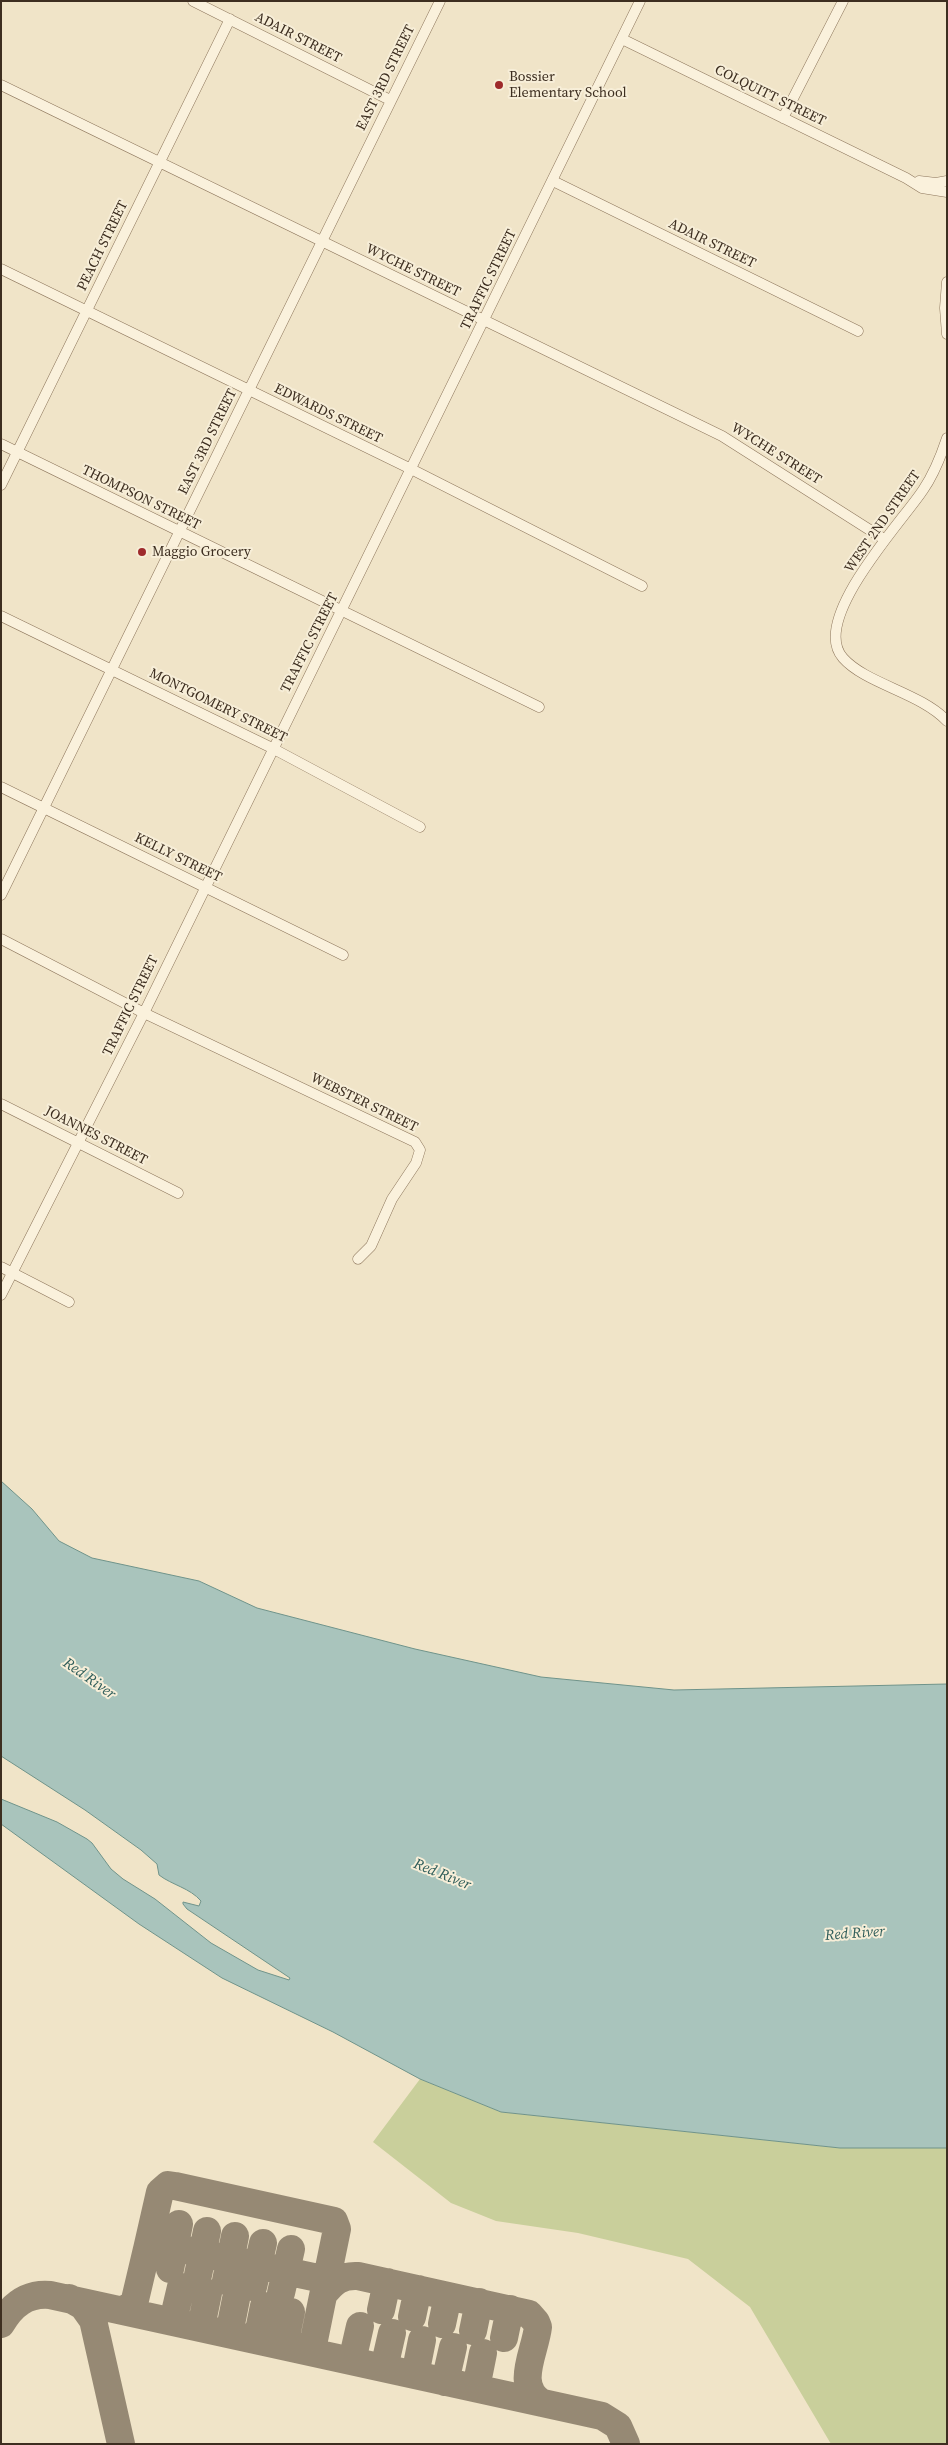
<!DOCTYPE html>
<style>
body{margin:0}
#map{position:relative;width:948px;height:2445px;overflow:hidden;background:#f0e4c8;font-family:"Source Serif 4",serif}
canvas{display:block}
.frame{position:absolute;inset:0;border:2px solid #3d2e20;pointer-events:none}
</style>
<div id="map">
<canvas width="948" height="2445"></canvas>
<div class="frame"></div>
</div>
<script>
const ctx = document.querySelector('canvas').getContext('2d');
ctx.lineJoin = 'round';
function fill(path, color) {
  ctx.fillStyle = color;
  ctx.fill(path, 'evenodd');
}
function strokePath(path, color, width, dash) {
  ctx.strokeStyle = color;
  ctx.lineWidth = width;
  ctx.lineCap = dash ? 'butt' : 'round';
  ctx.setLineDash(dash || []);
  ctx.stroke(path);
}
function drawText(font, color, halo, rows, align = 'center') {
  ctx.font = font + ' "Source Serif 4",serif';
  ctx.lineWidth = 4;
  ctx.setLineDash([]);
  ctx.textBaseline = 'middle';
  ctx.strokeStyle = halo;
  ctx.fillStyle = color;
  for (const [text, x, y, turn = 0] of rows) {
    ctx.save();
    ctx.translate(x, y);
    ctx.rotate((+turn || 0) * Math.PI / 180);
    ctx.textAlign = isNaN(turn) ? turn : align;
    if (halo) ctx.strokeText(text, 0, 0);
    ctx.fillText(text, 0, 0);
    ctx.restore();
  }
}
const green = new Path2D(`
 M 420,2079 L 501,2112 L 840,2148 L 947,2148 L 947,2444 L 831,2444 L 750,2307 L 688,2259 L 578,2233 L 496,2221 L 451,2203 L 373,2142 Z`);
const water = new Path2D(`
 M 1,1481 L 32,1509 L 59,1541 L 92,1558 L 199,1581 L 257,1608 L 415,1649 L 541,1677 L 674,1690 L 947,1684 L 947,2148 L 840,2148 L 501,2112 L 420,2079 L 333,2032 L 222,1978 L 139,1924 L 1,1824 L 1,1799 L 57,1822 L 87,1839 L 92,1843 L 111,1869 L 123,1879 L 155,1899 L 211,1943 L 258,1970 L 289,1980 L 290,1978 L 187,1909 L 183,1904 L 183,1902 L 199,1906 L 201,1901 C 190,1888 172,1885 159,1875 L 157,1864 L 141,1850 L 85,1810 L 1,1756 Z`);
const taxiway = new Path2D(`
 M 147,2249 L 160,2192 L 168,2185 L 175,2186 L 334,2221 L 337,2229 L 328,2273 L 324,2277 L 318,2278
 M 170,2269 L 179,2224
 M 198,2275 L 207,2231
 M 226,2281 L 235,2236
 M 253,2287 L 263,2243
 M 281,2293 L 291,2249
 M 323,2295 C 333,2282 341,2275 358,2276 L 529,2314 L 536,2322 L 538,2327 C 535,2353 514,2386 542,2403
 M 69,2298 L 83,2306 L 93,2320 L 121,2444
 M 123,2310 L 134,2304 L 147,2249 L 153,2243 L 318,2278 L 325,2286 L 314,2340 L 310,2345 L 299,2349
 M 381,2310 L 387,2282
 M 412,2317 L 418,2289
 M 173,2321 L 181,2287
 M 1,2324 C 12,2305 27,2293 50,2295 L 602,2416 L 618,2426 L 626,2444
 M 442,2324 L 448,2296
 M 201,2327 L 208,2293
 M 473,2331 L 479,2302
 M 229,2334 L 236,2299
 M 504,2338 L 510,2309
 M 257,2340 L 264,2306
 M 284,2346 L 291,2312
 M 352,2361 L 360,2326
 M 384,2368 L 392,2333
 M 415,2375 L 422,2340
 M 445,2382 L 453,2347
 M 476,2388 L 483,2353`);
const street = new Path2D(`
 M 193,1 L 390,100
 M 622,39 L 906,178 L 922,188 L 947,192
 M 1,85 L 722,436 L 884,539
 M 783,118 L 843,1
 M 553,181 L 858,331
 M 919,181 L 936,183 L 947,181
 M 1,269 L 411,469 L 642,586
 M 947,282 L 945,308 L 947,334
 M 947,438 C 941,456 934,474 923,490 C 902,522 809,620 843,658 C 866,684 921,693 947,721
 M 1,444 L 539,707
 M 1,485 L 230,19
 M 1,616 L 272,748 L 420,827
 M 1,787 L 343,955
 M 1,895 L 440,1
 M 1,939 L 144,1013 L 415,1142 L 420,1150 L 416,1163 L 392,1199 L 371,1246 L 358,1259
 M 1,1104 L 178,1193
 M 1,1267 L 69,1302
 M 1,1295 L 144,1013 L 640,1`);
const markers = [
 [499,85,5,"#9e2a2b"],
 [142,552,5,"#9e2a2b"]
];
const streetNames = [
 ["ADAIR STREET",298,38,27],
 ["EAST 3RD STREET",386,78,-64],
 ["COLQUITT STREET",770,96,26],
 ["ADAIR STREET",712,244,26],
 ["PEACH STREET",103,246,-64],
 ["WYCHE STREET",413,271,26],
 ["TRAFFIC STREET",489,280,-64],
 ["EDWARDS STREET",328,414,26],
 ["EAST 3RD STREET",208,442,-64],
 ["WYCHE STREET",776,454,32],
 ["THOMPSON STREET",141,498,26],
 ["WEST 2ND STREET",883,522,-55],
 ["TRAFFIC STREET",310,643,-63],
 ["MONTGOMERY STREET",218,706,26],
 ["KELLY STREET",178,858,26],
 ["TRAFFIC STREET",131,1006,-64],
 ["WEBSTER STREET",364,1103,26],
 ["JOANNES STREET",96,1136,27]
];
const poiNames = [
 ["Bossier",509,77],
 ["Elementary School",509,93],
 ["Maggio Grocery",152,552]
];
const waterNames = [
 ["Red River",89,1679,35],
 ["Red River",442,1875,22],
 ["Red River",855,1934,-4]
];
fill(green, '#c9cf9b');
fill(water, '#a9c4bc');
strokePath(water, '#6f938a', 1);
strokePath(taxiway, '#968974', 28);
strokePath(street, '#8d765c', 11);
strokePath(street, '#faf1dc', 10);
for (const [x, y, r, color] of markers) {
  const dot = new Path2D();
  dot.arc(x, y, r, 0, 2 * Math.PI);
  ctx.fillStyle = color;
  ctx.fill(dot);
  strokePath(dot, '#f7eed8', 2);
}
drawText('14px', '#3d2e20', '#f7eed8', streetNames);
drawText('14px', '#3d2e20', '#f7eed8', poiNames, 'left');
drawText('italic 15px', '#2f5d5a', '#f7eed8', waterNames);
</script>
